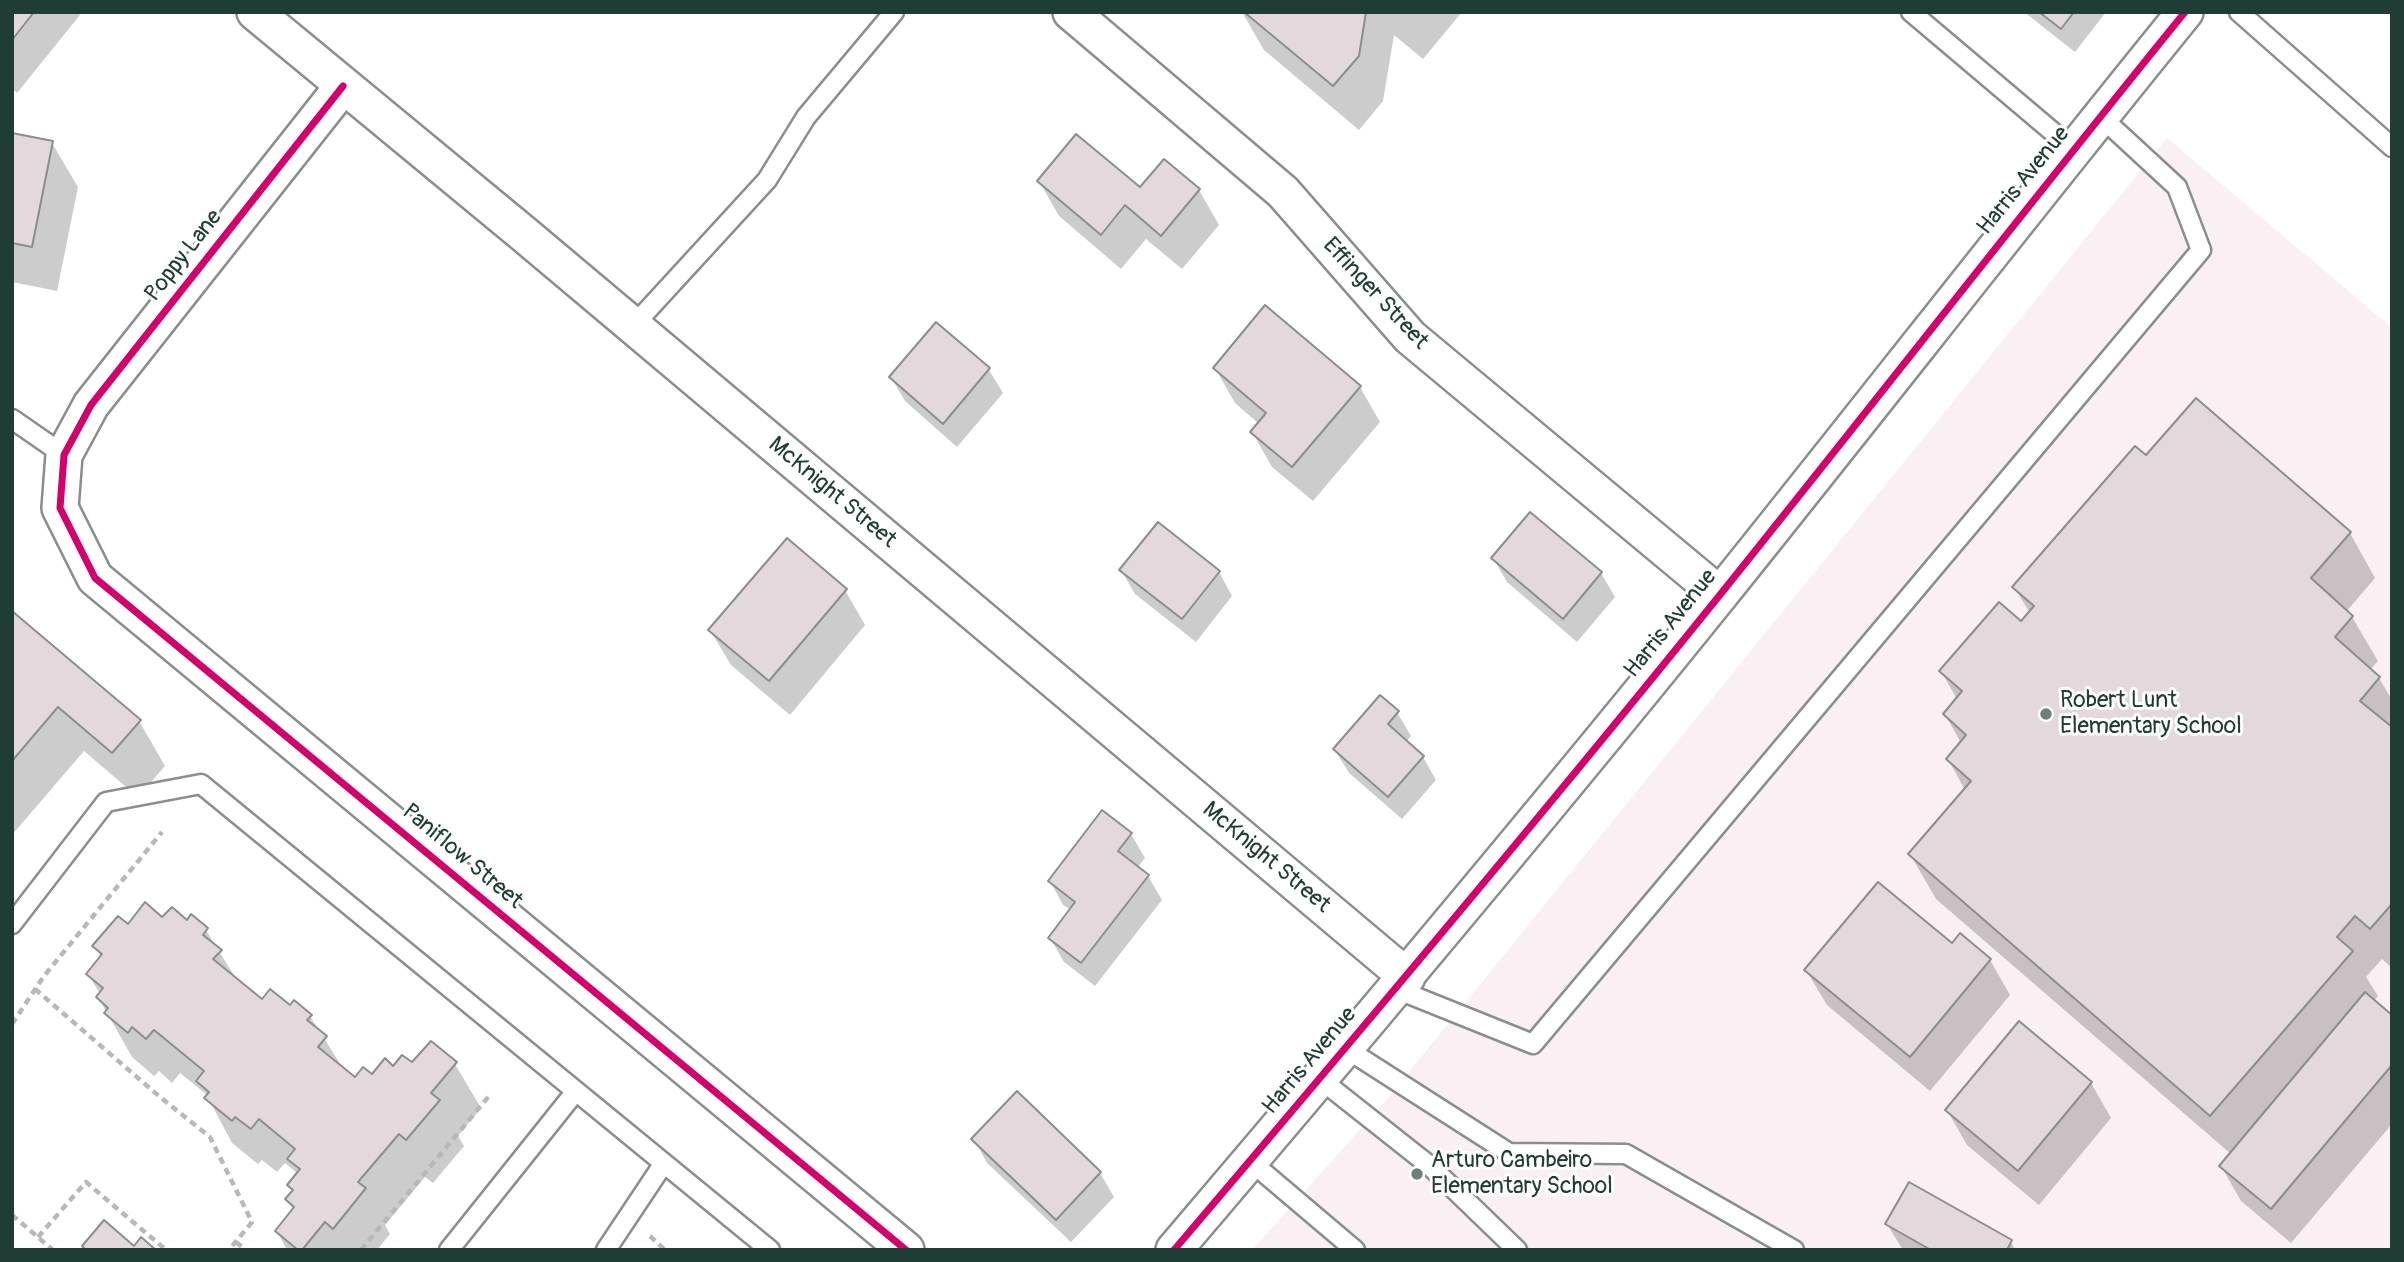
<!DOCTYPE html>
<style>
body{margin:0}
#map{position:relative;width:2404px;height:1262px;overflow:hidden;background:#fff;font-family:Pangolin,sans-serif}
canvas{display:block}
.frame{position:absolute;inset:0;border:14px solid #1f3d34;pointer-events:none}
</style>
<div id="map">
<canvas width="2404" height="1262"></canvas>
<div class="frame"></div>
</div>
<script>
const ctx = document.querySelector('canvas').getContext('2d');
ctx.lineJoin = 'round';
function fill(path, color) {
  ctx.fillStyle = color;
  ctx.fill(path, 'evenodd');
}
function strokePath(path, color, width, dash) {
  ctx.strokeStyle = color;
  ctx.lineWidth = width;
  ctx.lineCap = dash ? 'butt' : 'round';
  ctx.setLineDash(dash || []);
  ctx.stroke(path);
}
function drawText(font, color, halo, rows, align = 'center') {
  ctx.font = font + ' Pangolin,sans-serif';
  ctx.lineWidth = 6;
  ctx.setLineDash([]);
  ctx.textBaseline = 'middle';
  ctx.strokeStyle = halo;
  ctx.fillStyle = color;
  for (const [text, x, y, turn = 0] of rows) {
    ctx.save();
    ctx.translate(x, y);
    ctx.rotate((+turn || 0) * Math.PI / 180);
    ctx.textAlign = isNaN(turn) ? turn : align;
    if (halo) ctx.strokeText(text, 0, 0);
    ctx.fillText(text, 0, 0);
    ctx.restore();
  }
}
const built = new Path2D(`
 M 2167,138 L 2392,328 L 2392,1250 L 1252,1250 L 1387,1099 Z`);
const shadow = new Path2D(`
 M 12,12 L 78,12 L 80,15 L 17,93 L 12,88 Z
 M 1242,12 L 1462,12 L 1423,59 L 1394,35 L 1383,101 L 1359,130 L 1264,50 Z
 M 2024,12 L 2106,12 L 2075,52 Z
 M 12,135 L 52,143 L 78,187 L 57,291 L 12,282 Z
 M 1039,181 L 1140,189 L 1199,190 L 1219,225 L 1182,269 L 1146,239 L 1121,269 L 1059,216 Z
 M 936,324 L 989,370 L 1003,393 L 957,447 L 905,401 L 891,377 Z
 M 1215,368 L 1360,387 L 1380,422 L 1313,501 L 1272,467 L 1252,432 L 1259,424 L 1235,403 Z
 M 2196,400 L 2350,533 L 2375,578 L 2346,612 L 2352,617 L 2378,661 L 2370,670 L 2379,678 L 2392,700 L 2392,968 L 2382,959 L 2366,977 L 2378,996 L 2373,1002 L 2392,1017 L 2392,1124 L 2291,1243 L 2241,1201 L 2221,1166 L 2231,1154 L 1936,899 L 1910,854 L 1965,790 L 1948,759 L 1961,743 L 1945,714 L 1957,699 L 1941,671 L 2021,623 L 2030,613 L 2014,587 L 2146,458 Z
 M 1531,514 L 1601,573 L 1615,597 L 1577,642 L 1507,582 L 1493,558 Z
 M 1121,570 L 1219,572 L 1232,596 L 1196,642 L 1135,594 Z
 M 845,590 L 865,625 L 790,715 L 731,665 L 710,630 Z
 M 12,614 L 139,721 L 165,766 L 138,797 L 84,751 L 12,835 Z
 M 1397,712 L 1411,736 L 1406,742 L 1423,757 L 1436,780 L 1402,819 L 1349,773 L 1335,750 Z
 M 1102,812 L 1131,834 L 1145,858 L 1137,868 L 1148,876 L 1162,900 L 1095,986 L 1064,962 L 1050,938 L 1071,910 L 1063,905 L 1050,881 Z
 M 163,920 L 187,923 L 206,930 L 238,982 L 262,1002 L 290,1008 L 310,1016 L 344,1070 L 355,1080 L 393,1068 L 412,1065 L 455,1064 L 481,1108 L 458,1136 L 464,1146 L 433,1183 L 425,1177 L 385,1225 L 390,1234 L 377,1250 L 287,1250 L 277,1231 L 294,1211 L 287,1199 L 293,1192 L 289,1185 L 298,1174 L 285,1163 L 277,1172 L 262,1160 L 258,1164 L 232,1143 L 206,1094 L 180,1073 L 172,1083 L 159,1071 L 154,1076 L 132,1057 L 98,997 L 100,994 L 88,974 L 101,958 L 95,946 L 128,926 Z
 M 1952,945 L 1990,960 L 2010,995 L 1930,1091 L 1827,1005 L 1806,970 Z
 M 2091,1083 L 2111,1118 L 2039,1205 L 1967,1145 L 1947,1110 Z
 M 974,1139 L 1100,1173 L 1114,1197 L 1071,1242 L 987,1163 Z
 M 1887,1224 L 2011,1242 L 2015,1250 L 1905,1250 L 1901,1247 Z`);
const building = new Path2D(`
 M 12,12 L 34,12 L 12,40 Z
 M 1244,12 L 1366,12 L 1359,56 L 1333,86 Z
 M 2039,12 L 2074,12 L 2061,29 Z
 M 12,133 L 53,141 L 32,247 L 12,243 Z
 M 1076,134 L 1140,187 L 1164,159 L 1200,189 L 1161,236 L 1125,205 L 1101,235 L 1037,181 Z
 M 1265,305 L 1361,386 L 1292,467 L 1250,432 L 1266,413 L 1213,368 Z
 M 936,322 L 990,368 L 943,424 L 889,377 Z
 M 2196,398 L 2351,532 L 2311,578 L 2353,616 L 2335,637 L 2380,677 L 2360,701 L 2392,727 L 2392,904 L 2370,929 L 2355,916 L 2337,937 L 2353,951 L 2210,1116 L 1908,854 L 1971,781 L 1946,759 L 1966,735 L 1943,714 L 1962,691 L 1939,671 L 1999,602 L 2021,621 L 2034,606 L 2012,587 L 2135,446 L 2146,455 Z
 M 1530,512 L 1602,572 L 1563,619 L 1491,558 Z
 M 1158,522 L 1220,571 L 1182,619 L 1119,570 Z
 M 787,538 L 847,589 L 769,681 L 708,630 Z
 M 12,611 L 141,720 L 112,753 L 58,707 L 12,761 Z
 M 1380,695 L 1399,711 L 1388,724 L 1424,756 L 1388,797 L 1333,749 Z
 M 1102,810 L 1132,833 L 1118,851 L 1149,875 L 1081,963 L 1048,938 L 1075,902 L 1048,881 Z
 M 1878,882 L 1952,943 L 1960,933 L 1991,959 L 1910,1057 L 1804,970 Z
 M 145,902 L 162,917 L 172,907 L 187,920 L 191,914 L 208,928 L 203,935 L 222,950 L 213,959 L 262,999 L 270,989 L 290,1005 L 294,1000 L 312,1015 L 307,1020 L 327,1036 L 318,1047 L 355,1077 L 363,1067 L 372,1074 L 385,1058 L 393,1066 L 402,1055 L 412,1062 L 431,1041 L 457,1062 L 431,1093 L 440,1100 L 406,1140 L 399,1134 L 358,1182 L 366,1188 L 333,1229 L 325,1222 L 302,1250 L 298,1250 L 275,1231 L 294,1207 L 285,1199 L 293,1190 L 287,1185 L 300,1169 L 287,1159 L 295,1149 L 259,1119 L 251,1129 L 235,1117 L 232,1121 L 204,1098 L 209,1092 L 196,1081 L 204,1071 L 154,1030 L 146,1039 L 132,1027 L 128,1033 L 104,1013 L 108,1008 L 96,997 L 103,988 L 86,974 L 102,954 L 92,946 L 118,916 L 128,924 Z
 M 2365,992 L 2392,1015 L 2392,1065 L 2271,1209 L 2219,1166 Z
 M 2019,1021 L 2092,1082 L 2018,1171 L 1945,1110 Z
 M 1017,1091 L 1101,1172 L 1056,1220 L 971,1139 Z
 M 1909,1182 L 2012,1240 L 2007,1250 L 1931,1250 L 1885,1224 Z
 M 104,1220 L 134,1246 L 141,1237 L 156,1250 L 86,1250 L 82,1246 Z`);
const path = new Path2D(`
 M 35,989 L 160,1097 L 210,1137 L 252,1222 L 229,1250
 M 12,1024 L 44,976 L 162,832
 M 12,1215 L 53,1250
 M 650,1236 L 665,1250
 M 38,1237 L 86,1182 L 166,1250
 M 236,1242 L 246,1250
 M 361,1250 L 489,1096`);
const lane = new Path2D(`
 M 1911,12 L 2073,149
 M 2239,12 L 2392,147
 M 633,326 L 767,180 L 806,117 L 894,12
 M 12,419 L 64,455
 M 12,924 L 106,802 L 201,784 L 770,1250
 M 1396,989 L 1533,1044 L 2201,250 L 2177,187 L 2100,116
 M 1345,1048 L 1509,1153 L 1626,1154 L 1794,1250
 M 1320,1079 L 1430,1166 L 1517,1250
 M 1250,1161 L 1355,1250
 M 449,1250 L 576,1091
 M 606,1250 L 664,1163`);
const street = new Path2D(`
 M 255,12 L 525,235 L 1407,977
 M 1071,12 L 1283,192 L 1410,337 L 1720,595
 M 343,86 L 91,405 L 64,455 L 60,508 L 95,578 L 906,1250
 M 1174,1250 C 1358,1034 1541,817 1719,596 C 1875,402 2028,205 2185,12`);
const cycleway = new Path2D(`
 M 343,86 L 91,405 L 64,455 L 60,508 L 95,578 L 906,1250
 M 1174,1250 C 1358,1034 1541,817 1719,596 C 1875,402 2028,205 2185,12`);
const markers = [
 [2046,714,7,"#6d817b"],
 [1417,1174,7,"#6d817b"]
];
const streetNames = [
 ["Harris Avenue",2024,181,-51],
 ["Poppy Lane",184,256,-52],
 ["Effinger Street",1375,294,47],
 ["McKnight Street",832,493,40],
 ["Harris Avenue",1671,624,-51],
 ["Paniflow Street",462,857,40],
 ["McKnight Street",1266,858,40],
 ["Harris Avenue",1310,1061,-50]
];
const poiNames = [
 ["Robert Lunt",2060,701],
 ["Elementary School",2060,727],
 ["Arturo Cambeiro",1431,1161],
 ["Elementary School",1431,1187]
];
fill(built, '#faf0f3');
fill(shadow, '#0003');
fill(building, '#e3d8dc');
strokePath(building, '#898f8d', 2);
strokePath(lane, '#898f8d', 23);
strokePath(street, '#898f8d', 40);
strokePath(path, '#b6b9b8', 4.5, [7, 5]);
strokePath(lane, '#fff', 18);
strokePath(street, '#fff', 35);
strokePath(cycleway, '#d6006c', 7);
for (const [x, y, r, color] of markers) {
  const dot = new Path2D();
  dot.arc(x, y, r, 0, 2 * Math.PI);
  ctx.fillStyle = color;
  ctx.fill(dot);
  strokePath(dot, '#fff', 2.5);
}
drawText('23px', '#1f3d34', '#fff', streetNames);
drawText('23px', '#1f3d34', '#fff', poiNames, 'left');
</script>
